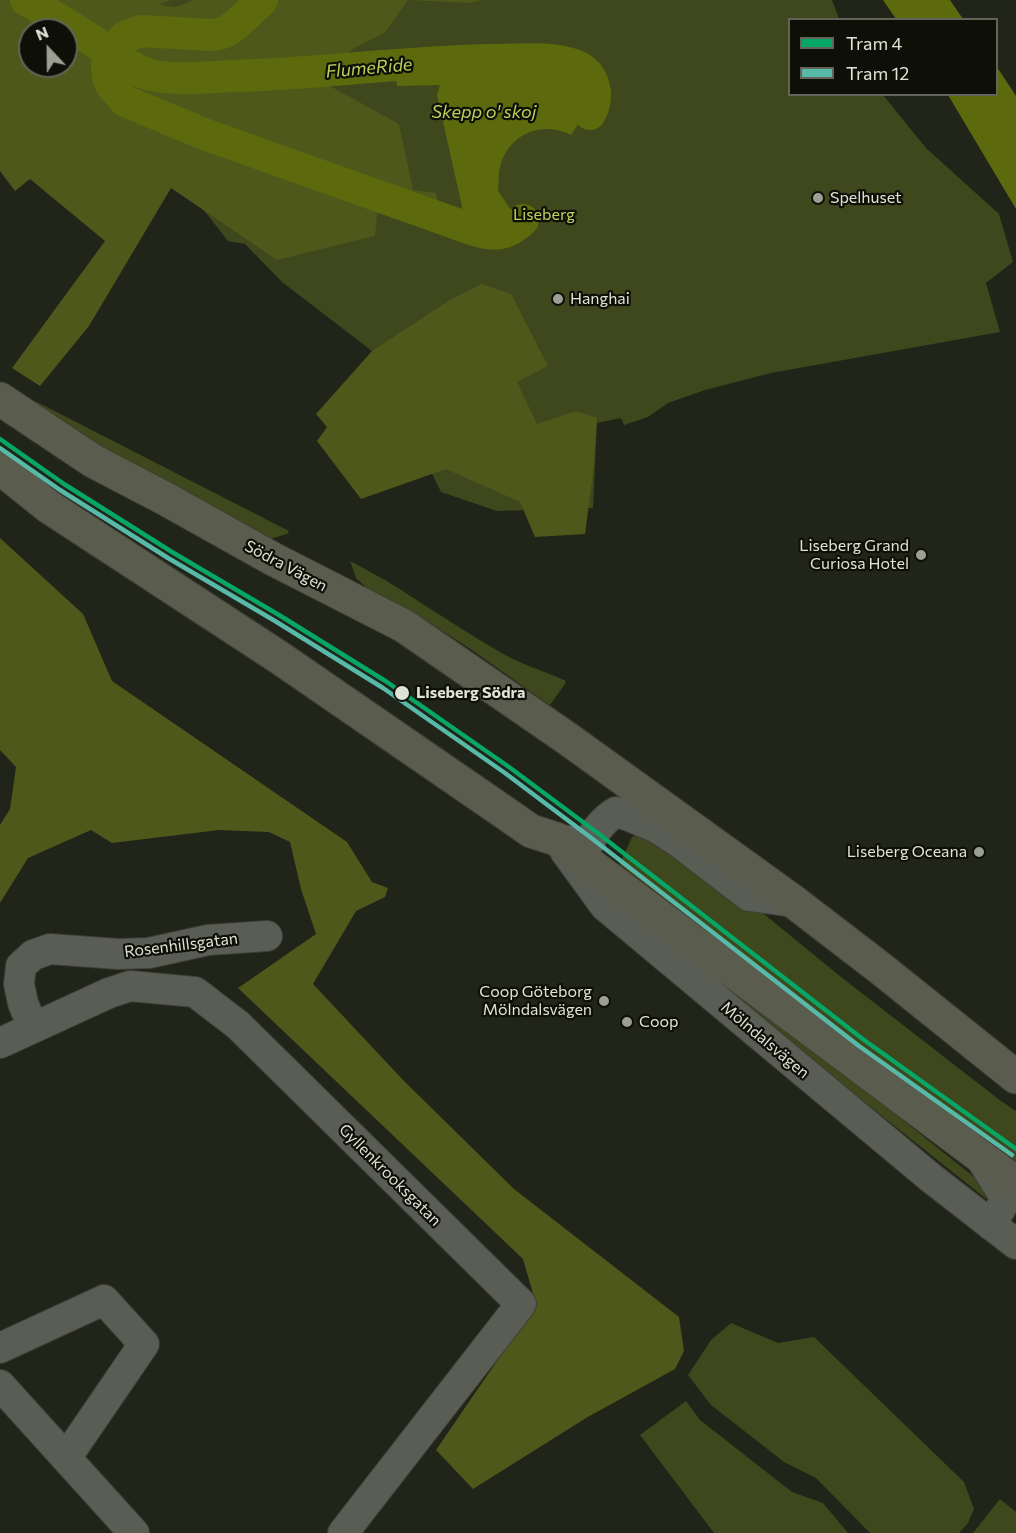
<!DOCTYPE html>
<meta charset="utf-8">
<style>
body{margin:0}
#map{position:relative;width:1016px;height:1533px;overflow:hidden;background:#212418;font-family:Commissioner,sans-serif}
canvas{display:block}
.legend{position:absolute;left:788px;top:18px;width:210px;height:78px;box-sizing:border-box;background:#0e1007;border:2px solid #62645a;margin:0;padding:8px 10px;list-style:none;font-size:18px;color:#dfe3d6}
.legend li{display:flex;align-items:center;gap:12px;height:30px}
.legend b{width:30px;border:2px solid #62645a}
.north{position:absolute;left:18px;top:18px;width:60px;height:60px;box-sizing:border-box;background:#0e1007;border:2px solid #62645a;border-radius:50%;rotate:338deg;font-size:16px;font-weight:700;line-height:24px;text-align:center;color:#dfe3d6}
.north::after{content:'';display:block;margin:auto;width:21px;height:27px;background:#9ca094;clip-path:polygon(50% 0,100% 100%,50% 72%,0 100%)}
</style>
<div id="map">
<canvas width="1016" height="1533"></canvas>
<ul class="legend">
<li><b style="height:8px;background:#06a766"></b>Tram 4</li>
<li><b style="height:8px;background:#57b9a8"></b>Tram 12</li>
</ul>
<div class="north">N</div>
</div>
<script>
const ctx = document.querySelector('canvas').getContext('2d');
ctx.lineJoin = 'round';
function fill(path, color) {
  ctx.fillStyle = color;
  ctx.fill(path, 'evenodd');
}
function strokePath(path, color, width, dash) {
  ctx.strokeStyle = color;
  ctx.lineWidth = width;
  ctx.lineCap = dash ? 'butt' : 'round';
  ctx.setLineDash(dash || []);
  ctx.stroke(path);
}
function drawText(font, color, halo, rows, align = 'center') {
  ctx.font = font + ' Commissioner,sans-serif';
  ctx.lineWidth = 4.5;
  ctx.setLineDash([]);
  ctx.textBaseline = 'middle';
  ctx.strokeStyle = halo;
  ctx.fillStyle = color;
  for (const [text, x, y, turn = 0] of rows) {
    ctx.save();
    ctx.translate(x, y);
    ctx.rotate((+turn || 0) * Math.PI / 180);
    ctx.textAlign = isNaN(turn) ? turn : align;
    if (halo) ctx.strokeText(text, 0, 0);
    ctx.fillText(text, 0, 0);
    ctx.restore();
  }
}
const green = new Path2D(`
 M 0,0 L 832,0 L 839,19 L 790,20 L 790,94 L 883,95 L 926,148 L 999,214 L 1013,262 L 986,283 L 1000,332 L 771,373 L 705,390 L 668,403 L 648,417 L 624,425 L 621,418 L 597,423 L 593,508 L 497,511 L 441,492 L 372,351 L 282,282 L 245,244 L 228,241 L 172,170 L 66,66 L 66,30 L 30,30 Z
 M 33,401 L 37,402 L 289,531 L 287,534 L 270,539 L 154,483 Z
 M 350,561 C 366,570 383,578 398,588 C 434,611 470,635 507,656 C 526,666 547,672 566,681 L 565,684 L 550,705 L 547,703 L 469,648 L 422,618 L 373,594 L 356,578 Z
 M 641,833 L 759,910 L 841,977 L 1001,1101 L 1016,1111 L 1016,1171 L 619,866 L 632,837 Z
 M 659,933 L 809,1045 L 974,1177 L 987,1189 L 989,1201 L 784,1038 Z
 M 731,1323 L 778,1343 L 814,1337 L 964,1482 L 974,1509 L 968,1523 L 959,1533 L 870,1533 L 816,1478 L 784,1462 L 711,1405 L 688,1375 L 711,1340 Z
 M 686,1401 L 700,1420 L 792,1492 L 823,1503 L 848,1533 L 714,1533 L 640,1435 Z
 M 1000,1499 L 1016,1512 L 1016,1533 L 973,1533 Z`);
const forest = new Path2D(`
 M 0,0 L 171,0 L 159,4 C 174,9 178,7 193,0 L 482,0 L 469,3 L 408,0 L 385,33 L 354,48 L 319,80 L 399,124 L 413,190 L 436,193 L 442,219 L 379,197 L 375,236 L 277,260 L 171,188 L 89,326 L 40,386 L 12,368 L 105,241 L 30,179 L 15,191 L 0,171 ZM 30,30 L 66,30 L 66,66 L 30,66 Z
 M 482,284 L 511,294 L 548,366 L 517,382 L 537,424 L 576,411 L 597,418 L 593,473 L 585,534 L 535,537 L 520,502 L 446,469 L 361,499 L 317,441 L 327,427 L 316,414 L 372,351 L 450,300 Z
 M 0,538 L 83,614 L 112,681 L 347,842 L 372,882 L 388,888 L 385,897 L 356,911 L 313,984 L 403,1080 L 514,1189 L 679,1317 L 684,1351 L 675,1369 L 586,1418 L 473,1489 L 436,1450 L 536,1304 L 523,1259 L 238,988 L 316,934 L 301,889 L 290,842 L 269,832 L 219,830 L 112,843 L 91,830 L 28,858 L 0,903 L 0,825 L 10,809 L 16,767 L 0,750 Z`);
const water = new Path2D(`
 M 883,0 L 950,0 L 963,19 L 896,19 Z
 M 997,67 L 1016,96 L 1016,209 L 948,95 L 996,94 Z
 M 557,70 L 582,79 C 590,108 588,110 571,135 C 542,120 508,134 500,167 C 498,175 499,184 498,191 L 515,216 L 510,225 L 497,228 L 463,211 L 437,95 L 440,85 L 397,86 L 396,74 L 456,71 Z`);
const canal = new Path2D(`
 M 26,0 C 50,14 73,28 96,43 C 112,53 133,71 151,75 C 176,81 208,77 233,76 C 320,74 406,61 492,60 C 517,60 551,56 574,65 C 595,73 600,96 590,114
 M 262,0 C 252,9 236,27 225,32 C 221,34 215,35 210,35 L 141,31 L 125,37 L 113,49 L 108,57 L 107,66 L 108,77 L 111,85 L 125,101 L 204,134 L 474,230 C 495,236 506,236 523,220`);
const minor = new Path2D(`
 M 556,839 L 588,844 C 595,830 603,820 616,812 L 629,816 L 657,828 L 680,843 L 749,896 L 794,902
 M 565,851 L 605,906 L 931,1178 L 1016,1244
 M 33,1028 L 23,1003 L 19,984 L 21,966 L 33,955 L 50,949 L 118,954 L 149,953 L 208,940 L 267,936
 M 0,1043 L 109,993 L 130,986 L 195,992 L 238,1025 L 521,1304 L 343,1533
 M 982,1160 L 1006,1199 L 991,1225
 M 0,1348 L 104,1300 L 144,1344 L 66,1458
 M 0,1385 L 134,1533`);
const major = new Path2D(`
 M 0,399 L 93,461 L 164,498 L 273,559 L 404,626 L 568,739 L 794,902 L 880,968 L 1016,1077
 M 0,468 L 49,507 L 280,658 L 511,817 L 531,831 L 556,839 L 1016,1183`);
const tram1 = new Path2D(`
 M 0,439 L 64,484 L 172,552 L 279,615 L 387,682 L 509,767 L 595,831 L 864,1040 L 1016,1149`);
const tram2 = new Path2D(`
 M 0,448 L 60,490 L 168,558 L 275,621 L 383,688 L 505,773 L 590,837 L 859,1046 L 1012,1155`);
const markers = [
 [818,198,6,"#9ca094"],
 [558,299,6,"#9ca094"],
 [921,555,6,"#9ca094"],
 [402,693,8,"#dfe3d6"],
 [979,852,6,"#9ca094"],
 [604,1001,6,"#9ca094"],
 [627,1022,6,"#9ca094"]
];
const poiNames = [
 ["Spelhuset",830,198],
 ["Hanghai",570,299],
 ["Liseberg Grand",909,546,"right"],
 ["Curiosa Hotel",909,564,"right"],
 ["Liseberg Oceana",967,852,"right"],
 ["Coop Göteborg",592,992,"right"],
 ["Mölndalsvägen",592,1010,"right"],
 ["Coop",639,1022]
];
const parkNames = [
 ["Liseberg",544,215]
];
const streetNames = [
 ["Södra Vägen",286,566,28],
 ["Rosenhillsgatan",181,945,-7],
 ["Mölndalsvägen",765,1040,40],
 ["Gyllenkrooksgatan",390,1175,45]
];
const stopNames = [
 ["Liseberg Södra",416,693]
];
const waterNames = [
 ["FlumeRide",369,68,-5],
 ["Skepp o' skoj",484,112]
];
fill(green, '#3f471c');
fill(forest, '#4e581b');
fill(water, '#5c6a0d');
strokePath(canal, '#5c6a0d', 32);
strokePath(minor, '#3d3f36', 32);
strokePath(major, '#3d3f36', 35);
strokePath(minor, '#5a5d54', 30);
strokePath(major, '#5a5d4d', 33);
strokePath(tram1, '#06a766', 4.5);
strokePath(tram2, '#57b9a8', 4.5);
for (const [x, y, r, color] of markers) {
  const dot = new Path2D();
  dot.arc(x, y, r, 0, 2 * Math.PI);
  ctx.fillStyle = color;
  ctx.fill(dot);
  strokePath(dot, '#0e1007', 2);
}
drawText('16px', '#dfe3d6', '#0e1007', poiNames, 'left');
drawText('16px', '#bed45d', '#0e1007', parkNames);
drawText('16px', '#dfe3d6', '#0e1007', streetNames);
drawText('bold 16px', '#dfe3d6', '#0e1007', stopNames, 'left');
drawText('italic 18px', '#bcd15a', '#0e1007', waterNames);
</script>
